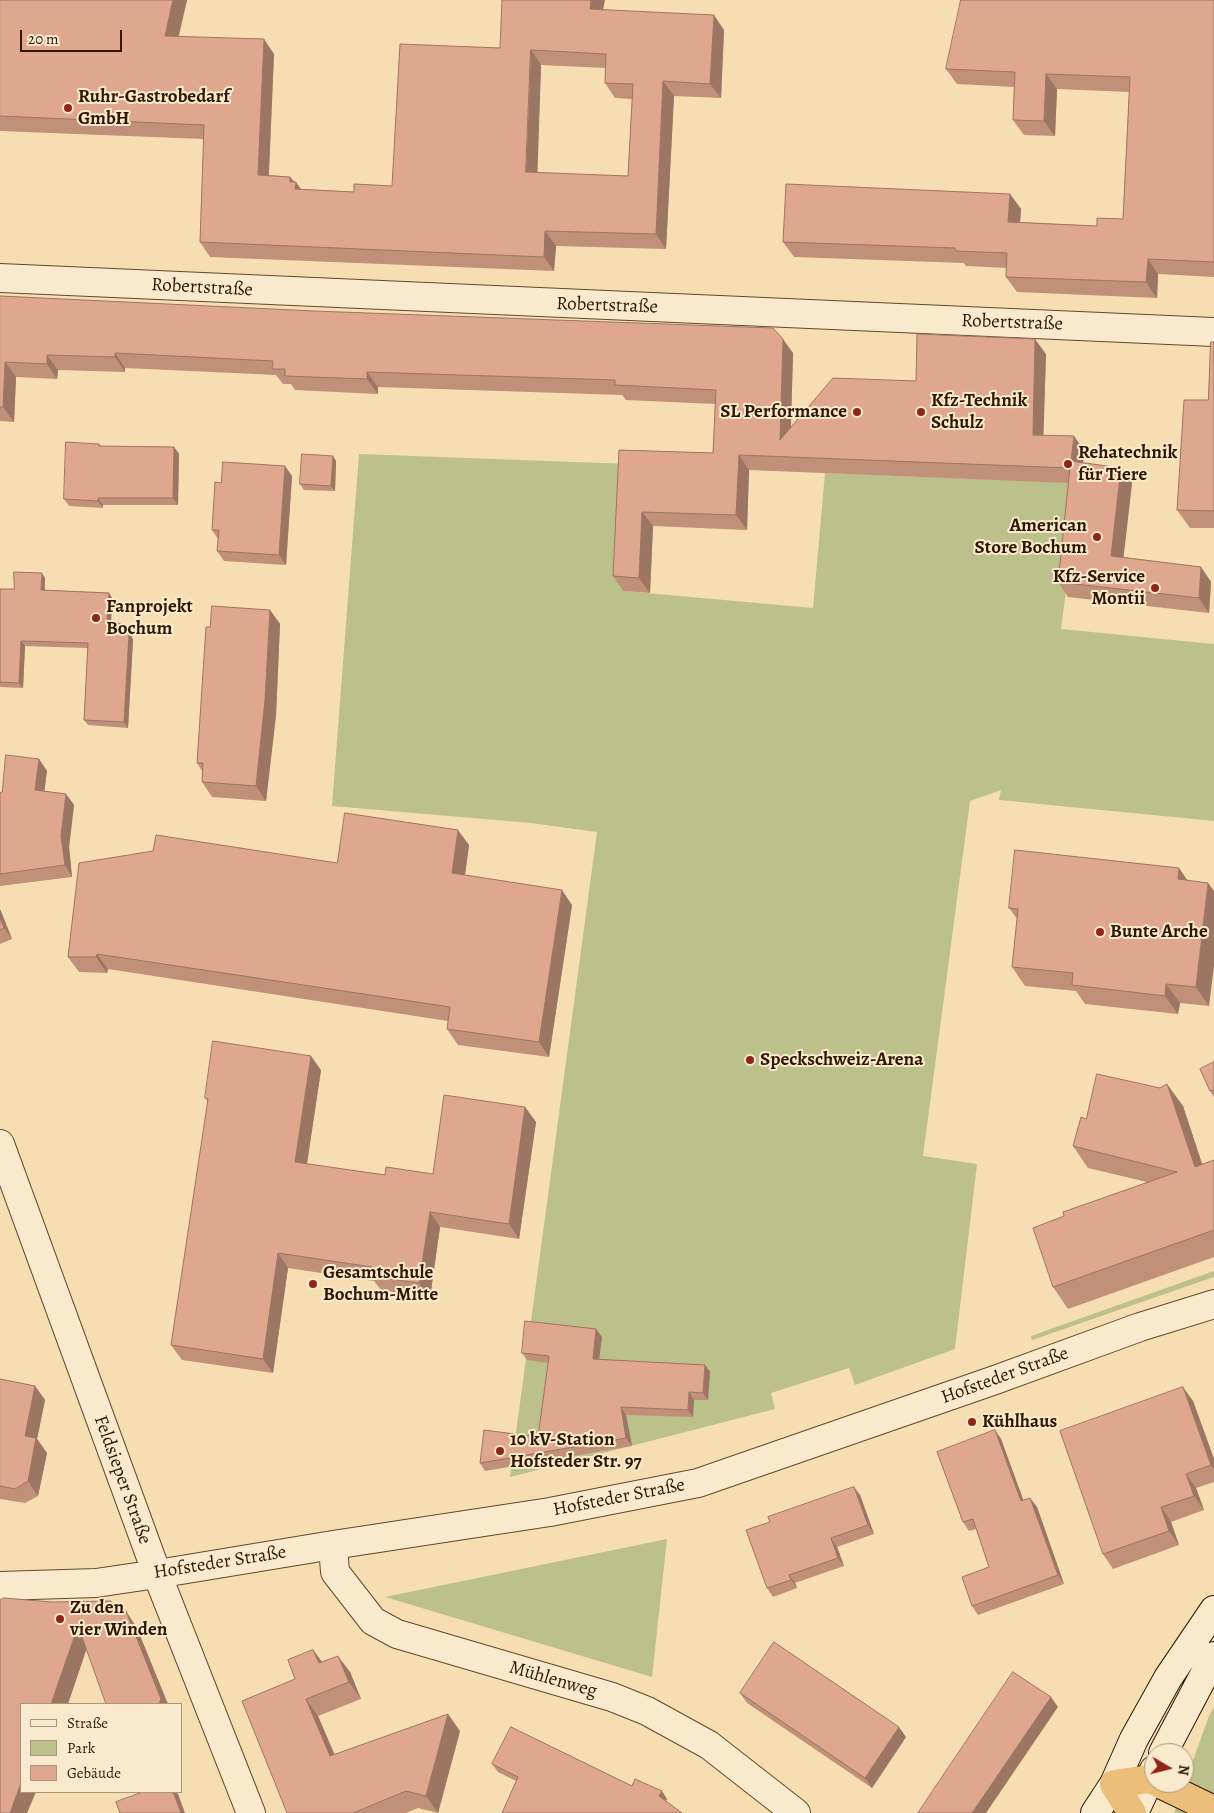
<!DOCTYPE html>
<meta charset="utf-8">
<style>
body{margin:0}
#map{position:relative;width:1214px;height:1813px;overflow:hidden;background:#f6deb2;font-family:Alegreya,serif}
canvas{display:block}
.legend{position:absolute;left:20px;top:1703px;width:162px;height:90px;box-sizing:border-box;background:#f9eacd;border:1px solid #a8967b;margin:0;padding:6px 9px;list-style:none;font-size:15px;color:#2f1701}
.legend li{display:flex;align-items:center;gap:10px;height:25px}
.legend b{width:25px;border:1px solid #a8967b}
.north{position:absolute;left:1144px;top:1743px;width:50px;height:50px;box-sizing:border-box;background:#f9eacd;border:1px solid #a8967b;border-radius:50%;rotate:98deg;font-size:14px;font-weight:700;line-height:20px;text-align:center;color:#2f1701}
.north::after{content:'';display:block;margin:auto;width:18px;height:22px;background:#8f2418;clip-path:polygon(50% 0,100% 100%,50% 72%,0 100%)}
.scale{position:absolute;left:20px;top:30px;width:102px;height:22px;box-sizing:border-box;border:2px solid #2f1701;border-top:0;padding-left:6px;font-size:15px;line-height:18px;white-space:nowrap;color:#2f1701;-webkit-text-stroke:4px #f9eacd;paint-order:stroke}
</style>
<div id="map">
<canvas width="1214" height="1813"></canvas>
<ul class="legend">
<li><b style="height:6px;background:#f9eacd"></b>Straße</li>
<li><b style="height:14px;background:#bcc18c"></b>Park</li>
<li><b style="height:14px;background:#dfa78d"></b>Gebäude</li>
</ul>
<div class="north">N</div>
<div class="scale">20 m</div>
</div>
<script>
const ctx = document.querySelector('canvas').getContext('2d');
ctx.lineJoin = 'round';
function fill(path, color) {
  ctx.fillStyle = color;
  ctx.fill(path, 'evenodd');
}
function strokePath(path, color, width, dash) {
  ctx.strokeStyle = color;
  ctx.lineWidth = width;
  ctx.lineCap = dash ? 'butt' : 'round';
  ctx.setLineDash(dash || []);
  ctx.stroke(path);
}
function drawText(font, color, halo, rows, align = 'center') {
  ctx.font = font + ' Alegreya,serif';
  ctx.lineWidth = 4;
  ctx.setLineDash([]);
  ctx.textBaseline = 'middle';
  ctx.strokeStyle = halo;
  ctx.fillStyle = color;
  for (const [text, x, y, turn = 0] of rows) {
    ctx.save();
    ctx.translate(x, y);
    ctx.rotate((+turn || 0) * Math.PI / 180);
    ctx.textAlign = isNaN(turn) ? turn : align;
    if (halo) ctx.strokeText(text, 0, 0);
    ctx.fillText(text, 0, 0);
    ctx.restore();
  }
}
const green = new Path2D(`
 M 359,454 L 629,464 L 624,591 L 813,608 L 825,473 L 1080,483 L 1061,629 L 1214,644 L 1214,821 L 999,800 L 1001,790 L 970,801 L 923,1156 L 977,1164 L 955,1349 L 855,1385 L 849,1368 L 771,1393 L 775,1409 L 510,1477 L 597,832 L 531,823 L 332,806 Z
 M 1214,1271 L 1214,1277 L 1032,1340 L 1031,1336 Z
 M 667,1539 L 652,1677 L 385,1597 Z
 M 1214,1707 L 1214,1813 L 1174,1813 L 1209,1716 Z`);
const street = new Path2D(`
 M 0,278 L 1214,332
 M 0,1144 L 157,1574 L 251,1813
 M 333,1545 L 335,1572 L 373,1621 L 397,1634 L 612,1697 L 647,1711 L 709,1745 L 796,1813
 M 0,1586 L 96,1583 L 157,1574 L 333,1545 L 550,1512 L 698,1483 L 995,1380 L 1140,1327 L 1214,1304`);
const secondary = new Path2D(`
 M 1163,1753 L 1214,1656
 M 1095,1813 L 1114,1784 L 1134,1739 L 1168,1678 L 1214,1610
 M 1134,1813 L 1154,1770`);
const highway = new Path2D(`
 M 1158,1783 L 1214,1810
 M 1132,1813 L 1114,1784 L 1149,1779 L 1154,1781`);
const wall = new Path2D(`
 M 0,0 L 187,0 L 179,36 L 274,54 L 269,175 L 290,177 L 301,189 L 354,192 L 392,186 L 500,48 L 603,9 L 724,30 L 721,98 L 674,96 L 666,249 L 556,246 L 554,271 L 210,257 L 200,242 L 204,139 L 0,131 ZM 541,65 L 606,68 L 605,83 L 615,98 L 632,99 L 628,176 L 537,173 Z
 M 1214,0 L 1214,277 L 1158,274 L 1157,298 L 1017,292 L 1006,277 L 1007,268 L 966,266 L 964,263 L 794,257 L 783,242 L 1010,194 L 1021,209 L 1020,222 L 1097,226 L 1123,219 L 1129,92 L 1057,89 L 1055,136 L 1024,135 L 1013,120 L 1014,87 L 957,84 L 946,69 Z
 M 0,296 L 793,353 L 791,427 L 916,381 L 1046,354 L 1043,435 L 1074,436 L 1084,451 L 1083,463 L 1121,468 L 1132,483 L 1123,557 L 1201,567 L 1211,582 L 1209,613 L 1068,597 L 1058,582 L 1068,483 L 749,470 L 747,530 L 653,526 L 650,593 L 623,591 L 613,576 L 619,450 L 713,453 L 715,404 L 626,400 L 622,395 L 378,387 L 378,394 L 295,390 L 291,384 L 283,384 L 276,375 L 125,368 L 125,372 L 58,370 L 57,379 L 16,377 L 14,422 L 0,421 L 0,424 Z
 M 1214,342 L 1214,528 L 1190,528 L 1177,510 L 1208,400 Z
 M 99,444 L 101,446 L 174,447 L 179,454 L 178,505 L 103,505 L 103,508 L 69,506 L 64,499 Z
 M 333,456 L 336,461 L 335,491 L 304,490 L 300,484 Z
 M 292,476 L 286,565 L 224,561 L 217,551 L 218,539 L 212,530 L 221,483 Z
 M 45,578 L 45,590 L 109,593 L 112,598 L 111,620 L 131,635 L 133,640 L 128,728 L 88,725 L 84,720 L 88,648 L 25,646 L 23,688 L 0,687 L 0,589 L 14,589 Z
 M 270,610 L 280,624 L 276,715 L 266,801 L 212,797 L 202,782 L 202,771 L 197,763 L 210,627 Z
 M 39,759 L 47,771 L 44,791 L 66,794 L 74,805 L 69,847 L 72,877 L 0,886 L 0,793 Z
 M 469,845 L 465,875 L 572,905 L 549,1057 L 458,1045 L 447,1029 L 448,1021 L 108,969 L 107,973 L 79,972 L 68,957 L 337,863 Z
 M 1179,868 L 1209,1006 L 1180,1003 L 1178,1014 L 1085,1004 L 1076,991 L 1025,986 L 1012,967 L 1017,919 L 1009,908 Z
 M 0,909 L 12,939 L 0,944 Z
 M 1214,1062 L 1214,1097 L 1210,1091 Z
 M 321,1070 L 307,1164 L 385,1175 L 433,1174 L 525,1107 L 536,1122 L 519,1239 L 440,1227 L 430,1298 L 381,1290 L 374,1281 L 288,1268 L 273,1373 L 182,1360 L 171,1345 L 208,1102 L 205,1098 Z
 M 1183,1106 L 1202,1164 L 1214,1160 L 1214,1257 L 1068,1309 L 1053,1287 L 1064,1216 L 1147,1182 L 1088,1168 L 1073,1146 L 1086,1119 Z
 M 602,1337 L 599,1359 L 705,1365 L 710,1372 L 708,1400 L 694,1400 L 693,1417 L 626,1415 L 632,1446 L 485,1471 L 480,1463 L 538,1437 L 548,1363 L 527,1360 L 522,1353 Z
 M 0,1379 L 35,1386 L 45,1400 L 37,1439 L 47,1453 L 38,1496 L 25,1503 L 0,1499 Z
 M 1193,1401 L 1214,1459 L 1214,1482 L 1196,1488 L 1204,1510 L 1171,1522 L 1179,1545 L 1113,1569 L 1103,1554 Z
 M 995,1430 L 1001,1439 L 1023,1500 L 1030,1498 L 1037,1507 L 1064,1584 L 978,1615 L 972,1606 L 989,1567 L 976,1529 L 969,1531 L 963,1522 Z
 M 860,1495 L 874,1534 L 837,1547 L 844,1566 L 795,1583 L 797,1588 L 773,1597 L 767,1588 Z
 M 313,1650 L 322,1662 L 350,1672 L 361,1699 L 318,1716 L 335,1755 L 460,1731 L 438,1813 L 418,1808 L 406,1813 L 287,1813 L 295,1679 Z
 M 740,1693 L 906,1737 L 872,1788 L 747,1703 Z
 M 492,1764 L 632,1786 L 667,1799 L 666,1801 L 516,1781 L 498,1772 Z`);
const shadedWall = new Path2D(`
 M 173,0 L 187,0 L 175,50 L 165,36 Z
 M 591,0 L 605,0 L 600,24 L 590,9 Z
 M 714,15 L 724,30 L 721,98 L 710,84 Z
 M 264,39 L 274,54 L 268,189 L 258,175 Z
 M 531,50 L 541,65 L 537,187 L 526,172 Z
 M 1046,74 L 1057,89 L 1055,136 L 1044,121 Z
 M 663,81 L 674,96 L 666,249 L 656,234 Z
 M 290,177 L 296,184 L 296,182 L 306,197 L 306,204 L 290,182 Z
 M 1010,194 L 1021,209 L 1019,237 L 1008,222 Z
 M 545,231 L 556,246 L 554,271 L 544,257 Z
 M 1148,259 L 1158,274 L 1157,298 L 1146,282 Z
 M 783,339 L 793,353 L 790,455 L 780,440 Z
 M 1035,339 L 1046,354 L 1043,450 L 1033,435 Z
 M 115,353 L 125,368 L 125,372 L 115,357 Z
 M 47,355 L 58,370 L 57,379 L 47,364 Z
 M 5,362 L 16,377 L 14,422 L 3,407 Z
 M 367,372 L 378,387 L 378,394 L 367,379 Z
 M 1074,436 L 1084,451 L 1082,476 L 1071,461 Z
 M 174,447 L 179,454 L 178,505 L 173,498 Z
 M 739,455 L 749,470 L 747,530 L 736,515 Z
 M 333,456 L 336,461 L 335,491 L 331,486 Z
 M 285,466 L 292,476 L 286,565 L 279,555 Z
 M 1121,468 L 1132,483 L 1122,571 L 1111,556 Z
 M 98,498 L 103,505 L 103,508 L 98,501 Z
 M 642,512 L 653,526 L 650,593 L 639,578 Z
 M 1201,567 L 1211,582 L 1209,613 L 1199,598 Z
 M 42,573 L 45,578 L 44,595 L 41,590 Z
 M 109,593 L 112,598 L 111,624 L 107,619 Z
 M 270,610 L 280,624 L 276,715 L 266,801 L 256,786 Z
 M 127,630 L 131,635 L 133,640 L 128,728 L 124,722 Z
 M 21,641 L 25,646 L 23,688 L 19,683 Z
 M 39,759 L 47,771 L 43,802 L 35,790 Z
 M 66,794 L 74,805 L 69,847 L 72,877 L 65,865 L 61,836 Z
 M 458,830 L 469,845 L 463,889 L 452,873 Z
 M 1179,868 L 1192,887 L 1178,879 Z
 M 1208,883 L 1214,891 L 1214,966 L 1209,1006 L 1196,987 Z
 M 562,890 L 572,905 L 549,1057 L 539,1042 Z
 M 0,909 L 12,939 L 4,928 L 0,918 Z
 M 97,954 L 108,969 L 107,973 L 96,957 Z
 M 1166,984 L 1180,1003 L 1178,1014 L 1165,996 Z
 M 311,1056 L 321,1070 L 305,1176 L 295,1162 Z
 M 1167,1084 L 1183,1106 L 1210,1188 L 1195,1167 Z
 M 525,1107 L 536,1122 L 519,1239 L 509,1224 Z
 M 430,1212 L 440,1227 L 430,1298 L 419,1283 Z
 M 278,1253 L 288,1268 L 273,1373 L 263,1359 Z
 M 596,1329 L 602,1337 L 598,1367 L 593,1359 Z
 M 705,1365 L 710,1372 L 708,1400 L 703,1393 Z
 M 35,1386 L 45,1400 L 37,1439 L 47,1453 L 38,1496 L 28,1481 L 25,1436 Z
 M 1183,1387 L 1193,1401 L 1214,1459 L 1214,1469 L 1211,1465 Z
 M 689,1392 L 694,1400 L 693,1417 L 688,1410 Z
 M 621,1407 L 626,1415 L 632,1446 L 626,1438 Z
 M 995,1430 L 1001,1439 L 1027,1510 L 1021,1501 Z
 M 1186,1474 L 1196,1488 L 1204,1510 L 1194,1496 Z
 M 854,1487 L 860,1495 L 874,1534 L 868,1525 Z
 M 1030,1498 L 1037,1507 L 1064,1584 L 1058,1575 Z
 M 1161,1507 L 1171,1522 L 1179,1545 L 1169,1531 Z
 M 831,1538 L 837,1547 L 844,1566 L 838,1558 Z
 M 789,1575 L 795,1583 L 797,1588 L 791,1580 Z
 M 111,1601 L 122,1618 L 115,1615 Z
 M 126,1611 L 137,1628 L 168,1704 L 159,1704 Z
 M 78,1626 L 89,1642 L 68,1704 L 51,1704 Z
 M 313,1650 L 325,1666 L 319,1663 Z
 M 338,1656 L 350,1672 L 361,1699 L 349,1682 Z
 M 1051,1697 L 1058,1707 L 986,1813 L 972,1813 Z
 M 306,1699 L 318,1716 L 342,1773 L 330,1756 Z
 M 448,1714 L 460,1731 L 438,1813 L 426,1796 Z
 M 899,1727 L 906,1737 L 872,1788 L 865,1778 Z
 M 21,1783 L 21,1792 L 36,1792 L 27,1813 L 10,1813 Z
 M 662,1791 L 667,1799 L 664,1804 L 659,1796 Z
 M 173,1792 L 176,1792 L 178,1794 L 185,1813 L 181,1813 Z`);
const building = new Path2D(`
 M 0,0 L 173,0 L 165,36 L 264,39 L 258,175 L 290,177 L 290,182 L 296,182 L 295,189 L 354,192 L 354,184 L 392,186 L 400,44 L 500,48 L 502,0 L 591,0 L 590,9 L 714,15 L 710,84 L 663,81 L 656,234 L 545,231 L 544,257 L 200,242 L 204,125 L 0,116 ZM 531,50 L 606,54 L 605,83 L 633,84 L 628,176 L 526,172 Z
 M 961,0 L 1214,0 L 1214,262 L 1148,259 L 1146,282 L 1006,277 L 1007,253 L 956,251 L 955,248 L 783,242 L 786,184 L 1010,194 L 1008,222 L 1097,226 L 1097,218 L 1123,219 L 1130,77 L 1046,74 L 1044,121 L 1013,120 L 1015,72 L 946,69 Z
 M 0,296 L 314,311 L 773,328 L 783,339 L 780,440 L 833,378 L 916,381 L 917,334 L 1035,339 L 1033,435 L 1074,436 L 1071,461 L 1121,468 L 1111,556 L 1201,567 L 1199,598 L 1058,582 L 1070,468 L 739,455 L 736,515 L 642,512 L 639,578 L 613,576 L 619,450 L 713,453 L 716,390 L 615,385 L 615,380 L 367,372 L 367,379 L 285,376 L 285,369 L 272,369 L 273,361 L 115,353 L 115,357 L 47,355 L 47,364 L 5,362 L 3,407 L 0,407 Z
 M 1211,342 L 1214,342 L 1214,511 L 1177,510 L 1184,400 L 1208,400 Z
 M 66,442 L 99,444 L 99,446 L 174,447 L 173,498 L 98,498 L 98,501 L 64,499 Z
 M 302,454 L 333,456 L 331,486 L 300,484 Z
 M 223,462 L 285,466 L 279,555 L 217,551 L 219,530 L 212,530 L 215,482 L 221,483 Z
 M 14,572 L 42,573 L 41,590 L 109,593 L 107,619 L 124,625 L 127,630 L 129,635 L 124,722 L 84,720 L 88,643 L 21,641 L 19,683 L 0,682 L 0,589 L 14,589 Z
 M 212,606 L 270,610 L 265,700 L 256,786 L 202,782 L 203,763 L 197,763 L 206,627 L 210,627 Z
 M 6,755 L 39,759 L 35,790 L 66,794 L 61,836 L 65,865 L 0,874 L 0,793 L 2,792 Z
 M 345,813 L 458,830 L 452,873 L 562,890 L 539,1042 L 447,1029 L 450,1007 L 97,954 L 96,957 L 68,957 L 79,863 L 153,851 L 156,835 L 337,863 Z
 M 1015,850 L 1179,868 L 1178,879 L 1208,883 L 1196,987 L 1166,984 L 1165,996 L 1072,985 L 1073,973 L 1012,967 L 1018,909 L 1009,908 Z
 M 0,918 L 4,928 L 0,930 Z
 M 213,1041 L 311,1056 L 295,1162 L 385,1175 L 386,1167 L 433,1174 L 444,1095 L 525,1107 L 509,1224 L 430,1212 L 419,1283 L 371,1276 L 372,1267 L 278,1253 L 263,1359 L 171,1345 L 208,1099 L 205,1098 Z
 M 1214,1062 L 1214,1090 L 1210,1091 L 1200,1069 Z
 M 1097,1074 L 1160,1088 L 1167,1084 L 1195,1167 L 1214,1160 L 1214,1230 L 1053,1287 L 1033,1228 L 1064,1216 L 1063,1212 L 1177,1172 L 1073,1146 L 1081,1117 L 1086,1119 Z
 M 525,1321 L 596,1329 L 593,1359 L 705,1365 L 703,1393 L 689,1392 L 688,1410 L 621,1407 L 626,1438 L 480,1463 L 484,1430 L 538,1437 L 549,1356 L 522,1353 Z
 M 0,1379 L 35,1386 L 25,1436 L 36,1438 L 28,1481 L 15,1489 L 0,1486 Z
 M 1183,1387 L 1211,1465 L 1186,1474 L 1194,1496 L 1161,1507 L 1169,1531 L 1103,1554 L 1060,1431 Z
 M 995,1430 L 1021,1501 L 1030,1498 L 1058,1575 L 972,1606 L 962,1577 L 989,1567 L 973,1519 L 963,1522 L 937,1452 Z
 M 854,1487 L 868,1525 L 831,1538 L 838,1558 L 789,1575 L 791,1580 L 767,1588 L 746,1530 L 770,1522 L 768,1517 Z
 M 4,1598 L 52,1602 L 111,1601 L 115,1615 L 126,1611 L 161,1699 L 159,1704 L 106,1704 L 78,1626 L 51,1704 L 21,1704 L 21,1783 L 10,1813 L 0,1813 L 0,1600 Z
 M 774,1642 L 899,1727 L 865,1778 L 740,1693 Z
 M 313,1650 L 319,1663 L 338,1656 L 349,1682 L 306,1699 L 330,1756 L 448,1714 L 426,1796 L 406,1791 L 353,1813 L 287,1813 L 242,1701 L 295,1679 L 288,1660 Z
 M 1013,1672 L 1051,1697 L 972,1813 L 918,1813 Z
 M 511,1727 L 632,1786 L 635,1779 L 662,1791 L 659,1796 L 682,1813 L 502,1813 L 518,1777 L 492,1764 Z
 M 143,1792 L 173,1792 L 181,1813 L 120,1813 L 116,1802 Z`);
const markers = [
 [68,108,5,"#8f2418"],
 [857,412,5,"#8f2418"],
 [921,412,5,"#8f2418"],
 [1068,464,5,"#8f2418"],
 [1097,537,5,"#8f2418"],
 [1155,588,5,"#8f2418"],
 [96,618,5,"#8f2418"],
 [1100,932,5,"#8f2418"],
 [750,1060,5,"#8f2418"],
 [313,1284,5,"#8f2418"],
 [972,1422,5,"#8f2418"],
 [500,1451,5,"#8f2418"],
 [60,1619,5,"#8f2418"]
];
const poiNames = [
 ["Ruhr-Gastrobedarf",78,97],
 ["GmbH",78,119],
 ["Kfz-Technik",931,401],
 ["Schulz",931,423],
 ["SL Performance",847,412,"right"],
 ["Rehatechnik",1078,453],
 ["für Tiere",1078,475],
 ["American",1087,526,"right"],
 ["Store Bochum",1087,548,"right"],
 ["Kfz-Service",1145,577,"right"],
 ["Montii",1145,599,"right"],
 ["Fanprojekt",106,607],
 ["Bochum",106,629],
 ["Bunte Arche",1110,932],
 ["Speckschweiz-Arena",760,1060],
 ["Gesamtschule",323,1273],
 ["Bochum-Mitte",323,1295],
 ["Kühlhaus",982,1422],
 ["10 kV-Station",510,1440],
 ["Hofsteder Str. 97",510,1462],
 ["Zu den",70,1608],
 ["vier Winden",70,1630]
];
const streetNames = [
 ["Robertstraße",202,288,3],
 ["Robertstraße",607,306,2],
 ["Robertstraße",1012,323,2],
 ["Hofsteder Straße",1005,1376,-20],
 ["Feldsieper Straße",122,1480,70],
 ["Hofsteder Straße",619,1498,-11],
 ["Hofsteder Straße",220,1563,-9],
 ["Mühlenweg",553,1680,16]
];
fill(green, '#bcc18c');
strokePath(street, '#61492d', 30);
strokePath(secondary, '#2f1701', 30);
strokePath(highway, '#2f1701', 30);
strokePath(street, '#f9eacd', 28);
strokePath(secondary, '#f9eacd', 28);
strokePath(highway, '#ebbf79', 28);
fill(wall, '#c09079');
fill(shadedWall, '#9c7563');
fill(building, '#dfa78d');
strokePath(building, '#9c7563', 1);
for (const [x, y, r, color] of markers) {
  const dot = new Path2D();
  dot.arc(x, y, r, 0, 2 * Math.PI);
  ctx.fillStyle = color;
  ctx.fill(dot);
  strokePath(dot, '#f9eacd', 2);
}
drawText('bold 19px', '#2f1701', '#f9eacd', poiNames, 'left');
drawText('19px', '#2f1701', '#f9eacd', streetNames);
</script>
